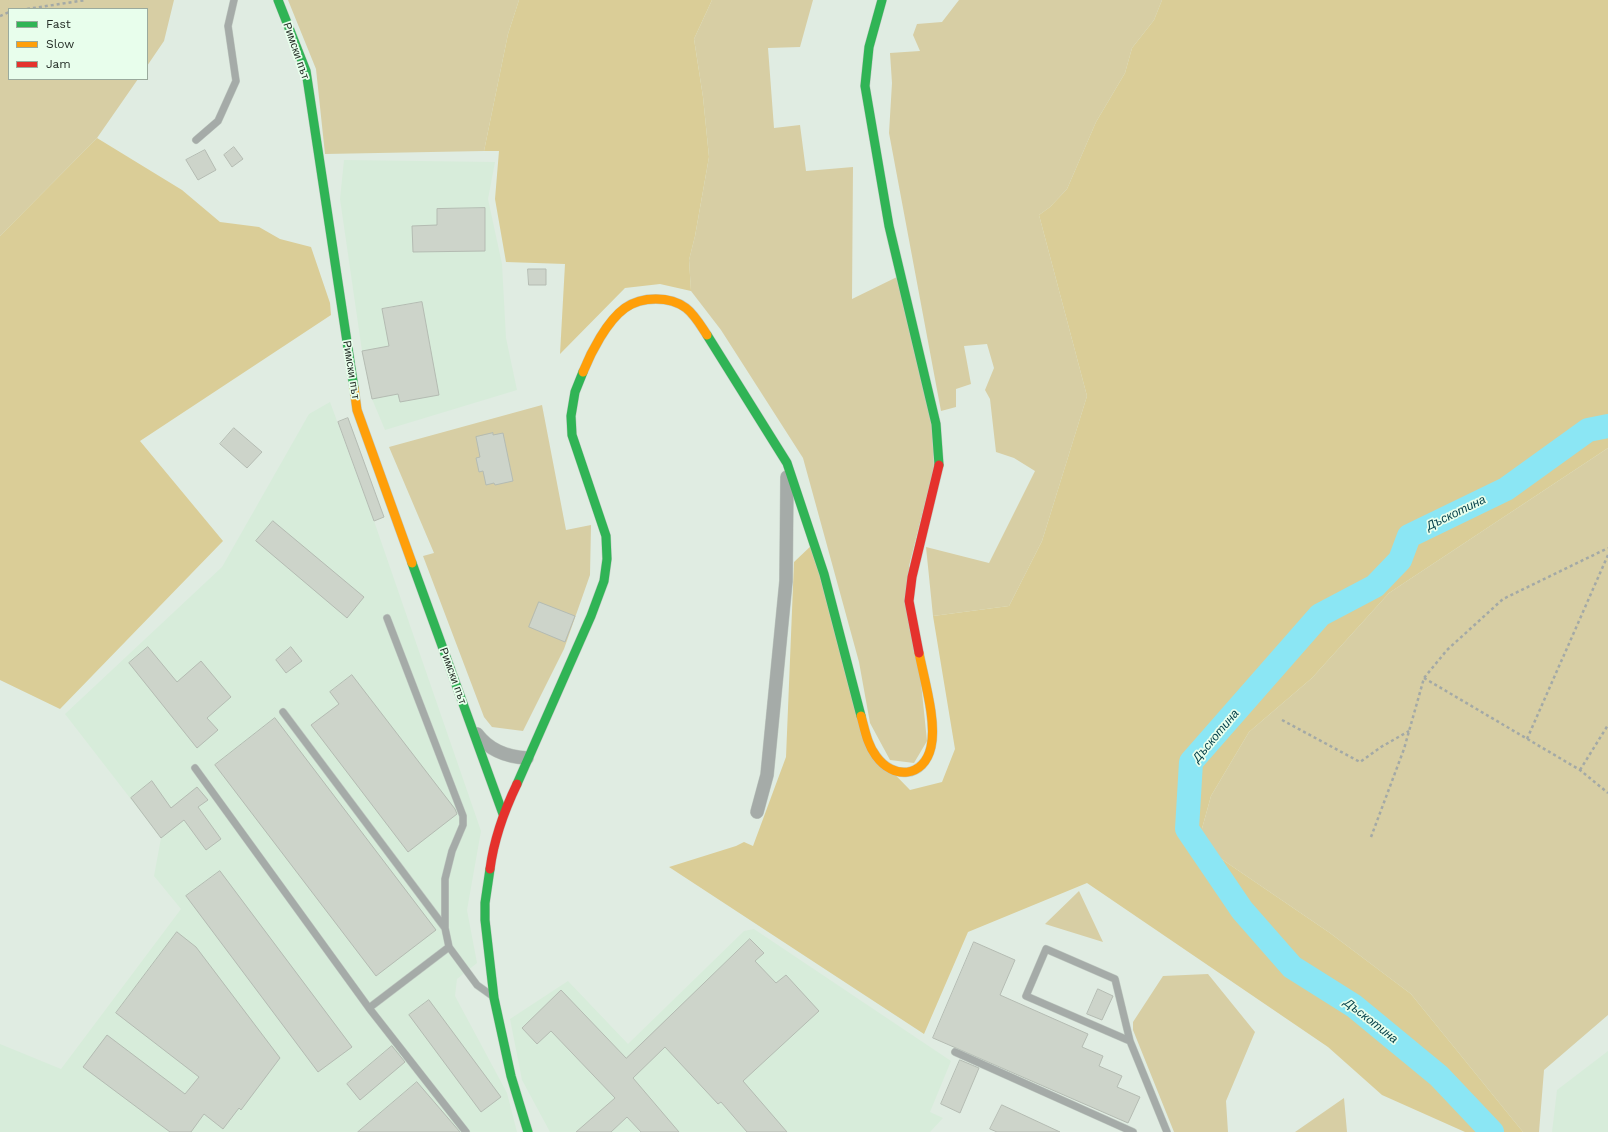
<!DOCTYPE html>
<meta charset="utf-8">
<style>
body{margin:0}
#map{position:relative;width:1608px;height:1132px;overflow:hidden;background:#e0ece2;font-family:"Work Sans",sans-serif}
canvas{display:block}
.legend{position:absolute;left:8px;top:8px;width:140px;height:72px;box-sizing:border-box;background:#e8feec;border:1px solid #9aaa9d;margin:0;padding:5px 7px;list-style:none;font-size:12px;color:#242d26}
.legend li{display:flex;align-items:center;gap:8px;height:20px}
.legend b{width:20px;border:1px solid #9aaa9d}
</style>
<div id="map">
<canvas width="1608" height="1132"></canvas>
<ul class="legend">
<li><b style="height:5px;background:#30b455"></b>Fast</li>
<li><b style="height:5px;background:#ff9f0a"></b>Slow</li>
<li><b style="height:5px;background:#e5322d"></b>Jam</li>
</ul>
</div>
<script>
const ctx = document.querySelector('canvas').getContext('2d');
ctx.lineJoin = 'round';
function fill(path, color) {
  ctx.fillStyle = color;
  ctx.fill(path, 'evenodd');
}
function strokePath(path, color, width, dash) {
  ctx.strokeStyle = color;
  ctx.lineWidth = width;
  ctx.lineCap = dash ? 'butt' : 'round';
  ctx.setLineDash(dash || []);
  ctx.stroke(path);
}
function drawText(font, color, halo, rows, align = 'center') {
  ctx.font = font + ' "Work Sans",sans-serif';
  ctx.lineWidth = 3.5;
  ctx.setLineDash([]);
  ctx.textBaseline = 'middle';
  ctx.strokeStyle = halo;
  ctx.fillStyle = color;
  for (const [text, x, y, turn = 0] of rows) {
    ctx.save();
    ctx.translate(x, y);
    ctx.rotate((+turn || 0) * Math.PI / 180);
    ctx.textAlign = isNaN(turn) ? turn : align;
    if (halo) ctx.strokeText(text, 0, 0);
    ctx.fillText(text, 0, 0);
    ctx.restore();
  }
}
const built = new Path2D(`
 M 344,160 L 495,162 L 488,199 L 502,264 L 506,338 L 517,390 L 385,430 L 372,399 L 362,351 L 340,199 Z
 M 330,402 L 374,521 L 481,831 L 467,910 L 477,963 L 457,979 L 455,996 L 507,1093 L 517,1132 L 0,1132 L 0,1044 L 61,1069 L 181,909 L 154,876 L 161,838 L 65,714 L 222,567 L 309,414 Z
 M 754,929 L 951,1061 L 930,1112 L 943,1118 L 930,1132 L 550,1132 L 522,1080 L 510,1019 L 568,981 L 628,1044 L 744,931 Z
 M 1608,1051 L 1608,1132 L 1552,1132 L 1557,1090 Z`);
const green = new Path2D(`
 M 0,0 L 174,0 L 164,41 L 147,66 L 147,9 L 9,9 L 9,79 L 138,79 L 97,138 L 0,236 Z
 M 288,0 L 519,0 L 508,34 L 484,151 L 325,154 L 316,69 Z
 M 712,0 L 813,0 L 800,47 L 768,48 L 774,128 L 800,125 L 806,171 L 853,167 L 852,299 L 899,276 L 931,410 L 934,468 L 909,566 L 927,741 L 914,763 L 890,760 L 870,723 L 859,662 L 803,458 L 721,330 L 691,291 L 689,260 L 695,236 L 709,157 L 703,97 L 694,39 Z
 M 959,0 L 1162,0 L 1154,20 L 1132,48 L 1125,73 L 1096,122 L 1067,189 L 1050,207 L 1039,215 L 1087,396 L 1042,541 L 1009,606 L 933,616 L 926,547 L 989,563 L 1035,471 L 1014,458 L 996,452 L 990,399 L 985,390 L 994,368 L 987,344 L 964,346 L 971,384 L 956,389 L 956,407 L 941,411 L 889,133 L 892,83 L 890,53 L 920,51 L 913,35 L 917,24 L 942,22 Z
 M 542,405 L 566,530 L 591,525 L 590,575 L 564,649 L 523,731 L 492,727 L 484,717 L 423,556 L 434,553 L 389,447 Z
 M 1608,448 L 1608,1015 L 1544,1070 L 1539,1132 L 1523,1132 L 1411,994 L 1330,933 L 1198,843 L 1211,796 L 1249,732 L 1312,678 L 1389,593 Z
 M 1079,891 L 1103,942 L 1045,924 Z
 M 1208,974 L 1255,1032 L 1226,1101 L 1228,1132 L 1174,1132 L 1133,1030 L 1133,1022 L 1163,976 Z
 M 1344,1098 L 1347,1132 L 1295,1132 Z`);
const forest = new Path2D(`
 M 519,0 L 712,0 L 694,39 L 703,97 L 709,157 L 695,236 L 689,260 L 691,291 L 660,284 L 625,288 L 560,354 L 565,264 L 506,262 L 495,199 L 499,151 L 484,151 L 508,34 Z
 M 1162,0 L 1608,0 L 1608,448 L 1389,593 L 1312,678 L 1249,732 L 1211,796 L 1198,843 L 1330,933 L 1411,994 L 1523,1132 L 1465,1132 L 1382,1095 L 1328,1047 L 1087,883 L 968,932 L 924,1034 L 669,867 L 736,846 L 744,842 L 753,846 L 786,757 L 794,562 L 813,544 L 872,751 L 910,790 L 942,782 L 955,749 L 933,616 L 1009,606 L 1042,541 L 1087,396 L 1039,215 L 1050,207 L 1067,189 L 1096,122 L 1125,73 L 1132,48 L 1154,20 Z
 M 97,138 L 182,190 L 220,222 L 259,227 L 280,239 L 311,247 L 330,303 L 331,315 L 140,441 L 223,541 L 60,709 L 0,680 L 0,236 Z`);
const river = new Path2D(`
 M 1492,1132 L 1439,1076 L 1354,1006 L 1292,967 L 1242,910 L 1187,829 L 1191,762 L 1320,615 L 1375,586 L 1400,560 L 1409,536 L 1506,489 L 1588,430 L 1608,426`);
const building = new Path2D(`
 M 234,147 L 243,159 L 232,167 L 224,155 Z
 M 205,150 L 216,170 L 198,180 L 186,160 Z
 M 485,208 L 485,251 L 413,252 L 412,226 L 437,225 L 437,209 Z
 M 528,269 L 546,269 L 546,285 L 529,285 Z
 M 422,302 L 439,395 L 400,402 L 398,394 L 372,399 L 362,351 L 389,346 L 382,309 Z
 M 348,418 L 384,517 L 374,521 L 338,422 Z
 M 234,428 L 262,452 L 247,468 L 220,444 Z
 M 493,433 L 493,435 L 503,433 L 513,481 L 495,485 L 494,483 L 486,485 L 483,471 L 479,472 L 476,458 L 480,457 L 476,437 Z
 M 273,521 L 364,597 L 347,618 L 256,541 Z
 M 539,602 L 575,616 L 565,642 L 529,627 Z
 M 148,647 L 177,682 L 201,661 L 231,697 L 207,718 L 218,730 L 197,748 L 129,663 Z
 M 291,647 L 302,661 L 286,673 L 276,660 Z
 M 352,675 L 455,809 L 457,814 L 408,852 L 311,725 L 339,704 L 330,692 Z
 M 275,718 L 436,930 L 376,976 L 215,765 Z
 M 152,781 L 171,808 L 197,787 L 208,800 L 198,807 L 221,839 L 206,850 L 184,820 L 161,838 L 131,798 Z
 M 220,871 L 352,1047 L 318,1072 L 186,896 Z
 M 177,932 L 196,947 L 280,1058 L 241,1110 L 239,1108 L 223,1129 L 204,1114 L 191,1132 L 170,1132 L 83,1067 L 107,1035 L 185,1094 L 199,1077 L 116,1013 Z
 M 750,939 L 764,953 L 755,961 L 776,983 L 786,975 L 819,1011 L 743,1081 L 787,1132 L 747,1132 L 721,1102 L 718,1104 L 665,1047 L 633,1078 L 679,1132 L 641,1132 L 627,1117 L 611,1132 L 576,1132 L 615,1098 L 551,1031 L 537,1044 L 522,1028 L 561,990 L 626,1058 Z
 M 974,942 L 1015,960 L 1000,995 L 1088,1034 L 1082,1047 L 1103,1056 L 1099,1066 L 1122,1076 L 1117,1087 L 1140,1097 L 1128,1123 L 933,1038 Z
 M 1098,989 L 1113,996 L 1102,1020 L 1087,1014 Z
 M 429,1000 L 501,1097 L 481,1112 L 409,1015 Z
 M 392,1046 L 405,1062 L 360,1100 L 347,1084 Z
 M 960,1060 L 979,1068 L 960,1113 L 941,1104 Z
 M 417,1082 L 460,1132 L 358,1132 Z
 M 1002,1105 L 1060,1132 L 997,1132 L 990,1129 Z`);
const path = new Path2D(`
 M 27,9 L 86,0
 M 0,16 L 9,12
 M 1424,678 L 1580,770 L 1608,793
 M 1282,720 L 1360,762 L 1381,747 L 1409,731
 M 1527,739 L 1608,555
 M 1580,770 L 1608,725
 M 1371,837 L 1404,749 L 1424,678 L 1447,650 L 1503,599 L 1608,548`);
const lane = new Path2D(`
 M 196,140 L 218,121 L 236,81 L 228,26 L 234,0
 M 387,618 L 463,816 L 463,825 L 452,851 L 445,879 L 445,928
 M 283,712 L 445,928 L 449,947 L 477,985 L 491,995
 M 195,768 L 369,1008 L 466,1132
 M 369,1008 L 449,947
 M 1130,1041 L 1115,979 L 1046,949 L 1026,996 L 1130,1041 L 1167,1132
 M 955,1052 L 1133,1132`);
const street = new Path2D(`
 M 477,734 C 489,750 507,757 527,758
 M 757,812 L 767,775 L 786,581 L 787,477`);
const fast = new Path2D(`
 M 278,0 L 306,71 L 354,388
 M 882,0 L 869,47 L 865,86 L 889,226 L 936,424 L 939,465
 M 707,335 L 787,463 L 824,574 L 861,716
 M 412,563 L 503,814
 M 517,784 L 591,616 L 604,581 L 607,559 L 606,536 L 572,435 L 571,416 L 575,392 L 583,372
 M 490,869 L 485,903 L 485,920 L 494,998 L 511,1076 L 528,1132`);
const slow = new Path2D(`
 M 583,372 C 591,352 607,321 625,308 C 642,296 670,296 686,308 C 695,315 701,326 707,335
 M 354,388 L 357,410 L 412,563
 M 861,716 C 865,730 867,744 876,756 C 893,780 924,778 931,747 C 937,722 924,679 919,653`);
const jam = new Path2D(`
 M 919,653 L 909,601 L 912,577 L 939,465
 M 490,869 C 494,839 504,811 517,784`);
const streetNames = [
 ["Римски път",296,51,71],
 ["Римски път",351,370,81],
 ["Римски път",453,676,70]
];
const waterNames = [
 ["Дъскотина",1456,513,-26],
 ["Дъскотина",1216,736,-50],
 ["Дъскотина",1371,1021,38]
];
fill(built, '#d7ecda');
fill(green, '#d7cea4');
fill(forest, '#dacd97');
strokePath(river, '#8be6f4', 24);
fill(building, '#cdd4ca');
strokePath(building, '#b4bbb2', 1);
strokePath(lane, '#bfc9c1', 8);
strokePath(street, '#bfc9c1', 14);
strokePath(fast, '#bfc9c1', 10);
strokePath(slow, '#bfc9c1', 10);
strokePath(jam, '#bfc9c1', 10);
strokePath(path, '#a3a9a6', 2.5, [3, 3]);
strokePath(lane, '#a5aba8', 7);
strokePath(street, '#a5aba8', 13);
strokePath(fast, '#30b455', 9);
strokePath(slow, '#ff9f0a', 9);
strokePath(jam, '#e5322d', 9);
drawText('11px', '#242d26', '#e8feec', streetNames);
drawText('italic 12px', '#003d47', '#e8feec', waterNames);
</script>
